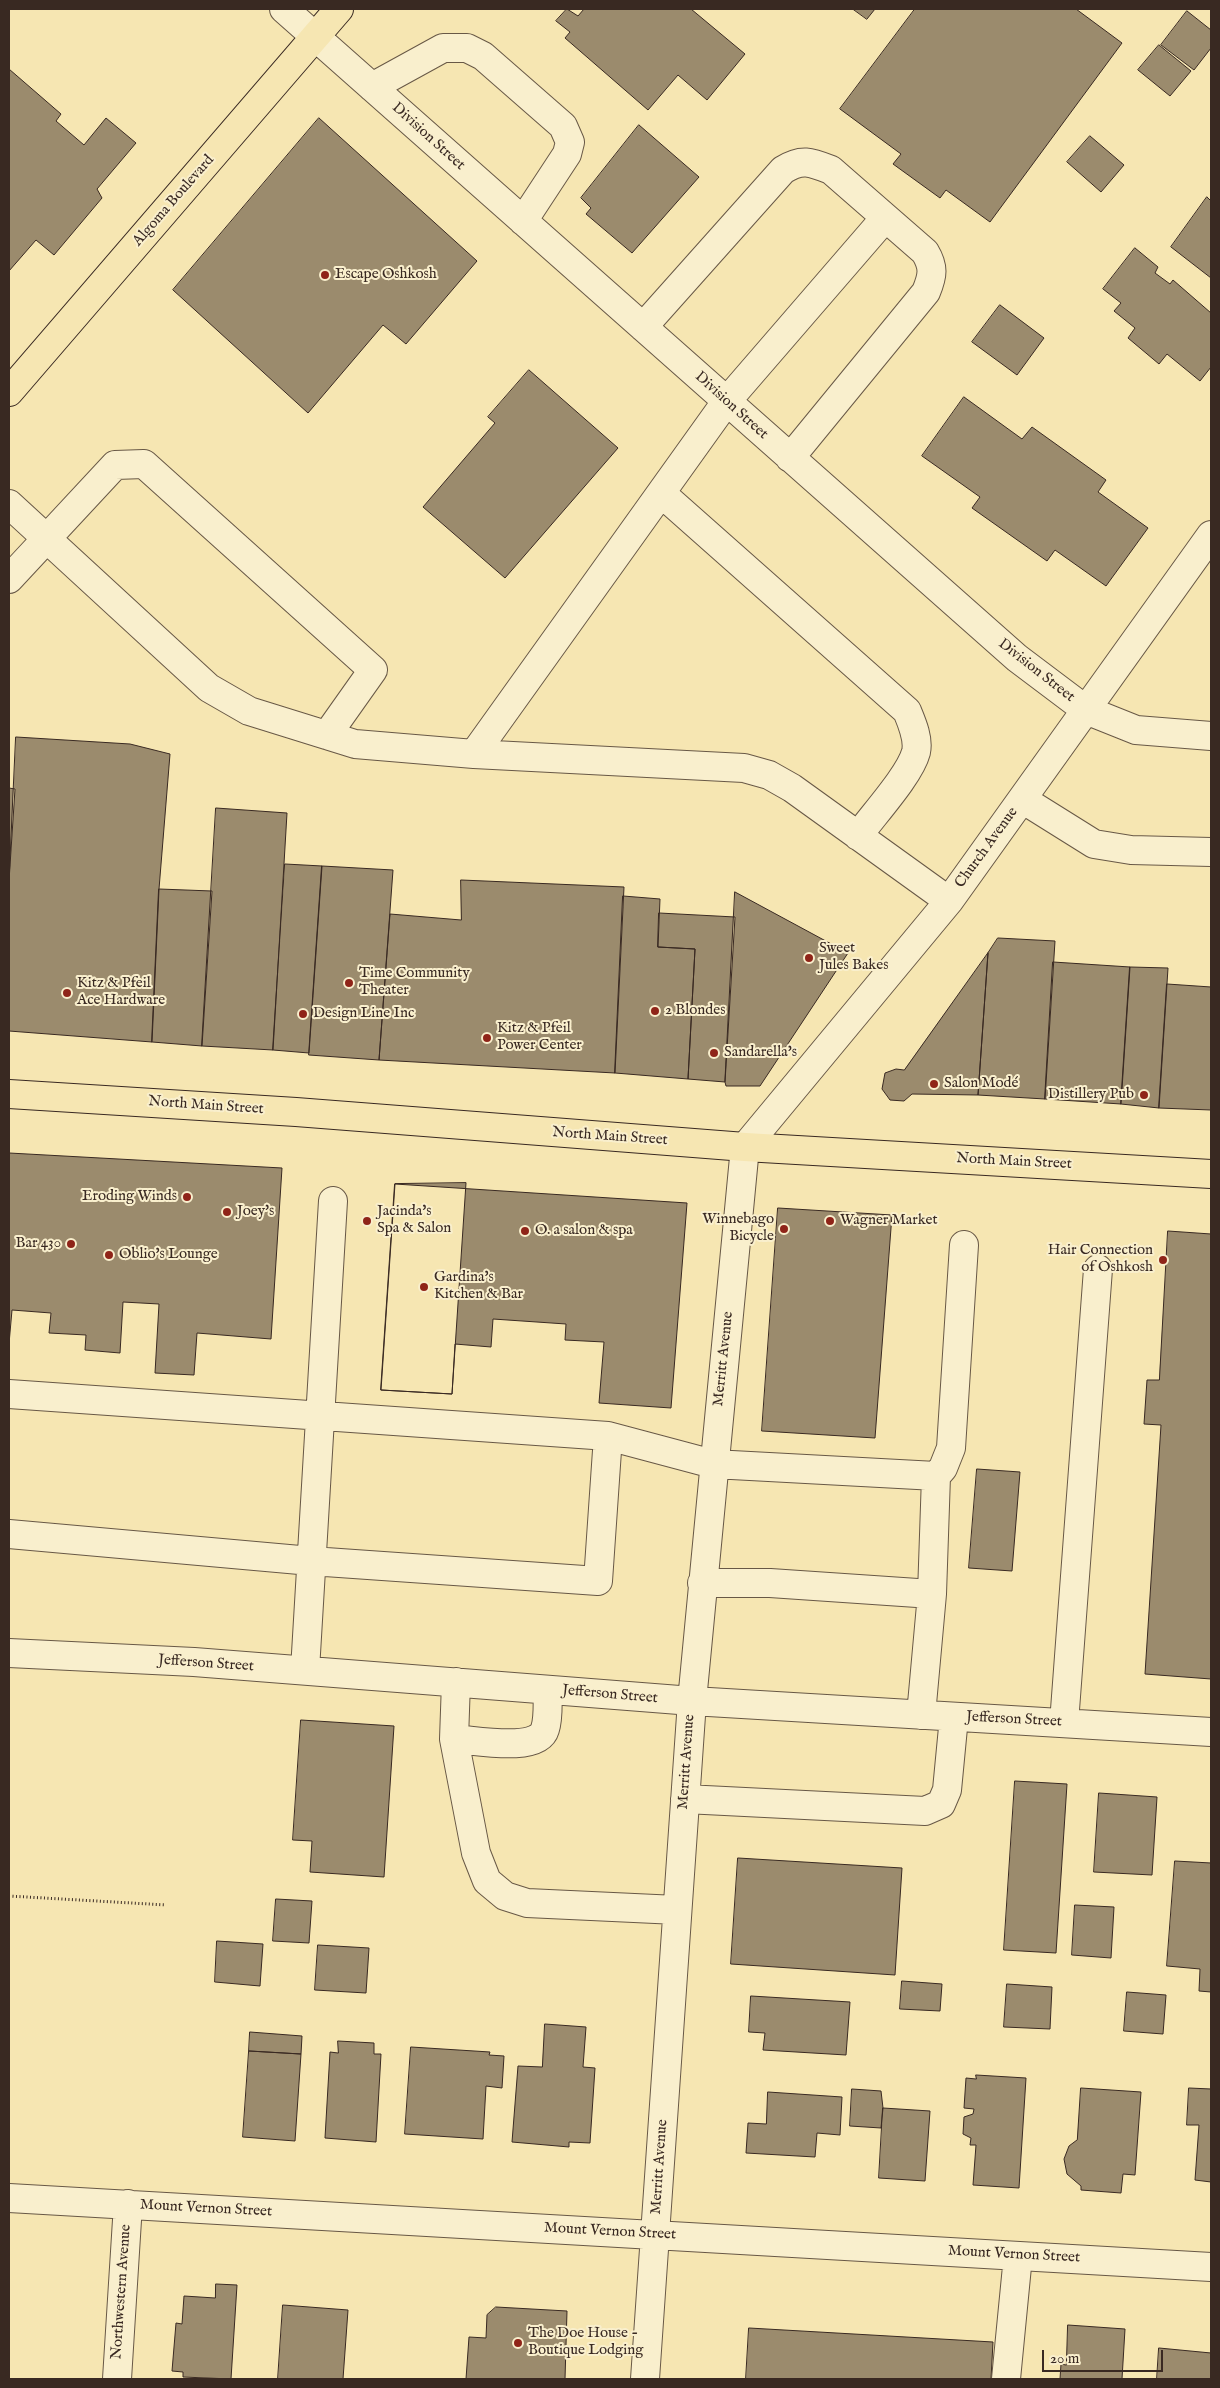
<!DOCTYPE html>
<meta charset="utf-8">
<style>
body{margin:0}
#map{position:relative;width:1220px;height:2388px;overflow:hidden;background:#f6e6b2;font-family:"IM FELL English",serif}
canvas{display:block}
.frame{position:absolute;inset:0;border:10px solid #392922;pointer-events:none}
.scale{position:absolute;left:1042px;top:2350px;width:121px;height:22px;box-sizing:border-box;border:2px solid #392922;border-top:0;padding-left:6px;font-size:15px;line-height:18px;white-space:nowrap;color:#392922;-webkit-text-stroke:4px #f9efcd;paint-order:stroke}
</style>
<div id="map">
<canvas width="1220" height="2388"></canvas>
<div class="frame"></div>
<div class="scale">20 m</div>
</div>
<script>
const ctx = document.querySelector('canvas').getContext('2d');
ctx.lineJoin = 'round';
function fill(path, color) {
  ctx.fillStyle = color;
  ctx.fill(path, 'evenodd');
}
function strokePath(path, color, width, dash) {
  ctx.strokeStyle = color;
  ctx.lineWidth = width;
  ctx.lineCap = dash ? 'butt' : 'round';
  ctx.setLineDash(dash || []);
  ctx.stroke(path);
}
function drawText(font, color, halo, rows, align = 'center') {
  ctx.font = font + ' "IM FELL English",serif';
  ctx.lineWidth = 4;
  ctx.setLineDash([]);
  ctx.textBaseline = 'middle';
  ctx.strokeStyle = halo;
  ctx.fillStyle = color;
  for (const [text, x, y, turn = 0] of rows) {
    ctx.save();
    ctx.translate(x, y);
    ctx.rotate((+turn || 0) * Math.PI / 180);
    ctx.textAlign = isNaN(turn) ? turn : align;
    if (halo) ctx.strokeText(text, 0, 0);
    ctx.fillText(text, 0, 0);
    ctx.restore();
  }
}
const building = new Path2D(`
 M 567,9 L 578,16 L 584,9 L 691,9 L 745,54 L 707,100 L 678,75 L 648,110 L 565,38 L 570,32 L 556,21 Z
 M 853,9 L 875,9 L 867,19 Z
 M 915,9 L 1076,9 L 1122,43 L 990,222 L 946,190 L 940,198 L 893,164 L 901,154 L 840,109 Z
 M 1187,11 L 1211,30 L 1211,48 L 1194,70 L 1161,45 Z
 M 1159,45 L 1191,71 L 1170,96 L 1138,70 Z
 M 9,69 L 61,114 L 56,121 L 84,145 L 106,118 L 136,143 L 97,189 L 102,198 L 54,255 L 36,240 L 9,271 Z
 M 319,118 L 477,261 L 406,344 L 383,325 L 308,413 L 173,290 Z
 M 639,125 L 699,177 L 632,253 L 586,214 L 591,208 L 581,198 Z
 M 1090,136 L 1124,165 L 1101,192 L 1067,162 Z
 M 1207,197 L 1211,201 L 1211,278 L 1171,247 Z
 M 1135,248 L 1158,267 L 1155,273 L 1170,284 L 1173,280 L 1211,313 L 1211,367 L 1200,381 L 1167,354 L 1159,364 L 1128,338 L 1135,328 L 1114,311 L 1121,303 L 1103,289 Z
 M 1000,305 L 1044,338 L 1017,375 L 972,342 Z
 M 529,370 L 618,448 L 505,578 L 423,507 L 495,423 L 488,417 Z
 M 964,397 L 1022,439 L 1032,427 L 1106,480 L 1098,492 L 1148,528 L 1106,586 L 1055,550 L 1047,561 L 972,508 L 980,497 L 922,456 Z
 M 16,737 L 130,744 L 170,754 L 159,889 L 152,1042 L 9,1031 L 9,881 Z
 M 9,788 L 15,789 L 9,881 Z
 M 216,808 L 287,813 L 273,1050 L 202,1046 Z
 M 285,864 L 322,866 L 309,1053 L 273,1050 Z
 M 322,866 L 393,870 L 379,1060 L 309,1055 Z
 M 461,880 L 624,887 L 615,1073 L 379,1060 L 390,914 L 461,920 Z
 M 159,889 L 212,891 L 202,1046 L 152,1042 Z
 M 735,892 L 848,953 L 760,1086 L 726,1086 L 725,1082 Z
 M 623,896 L 660,899 L 658,947 L 695,949 L 688,1079 L 615,1073 Z
 M 659,913 L 735,917 L 725,1082 L 688,1079 L 695,949 L 658,947 Z
 M 998,938 L 1055,941 L 1045,1099 L 978,1095 L 988,953 Z
 M 988,953 L 978,1095 L 912,1094 L 904,1101 L 890,1100 L 882,1089 L 885,1073 L 896,1069 L 904,1070 Z
 M 1053,962 L 1130,967 L 1121,1104 L 1045,1099 Z
 M 1130,967 L 1168,968 L 1159,1108 L 1121,1104 Z
 M 1167,984 L 1211,987 L 1211,1110 L 1159,1108 Z
 M 9,1153 L 282,1168 L 271,1339 L 197,1333 L 194,1375 L 155,1373 L 159,1304 L 123,1302 L 120,1353 L 85,1350 L 86,1335 L 49,1333 L 51,1313 L 12,1310 L 9,1344 Z
 M 466,1183 L 452,1394 L 381,1390 L 395,1184 Z
 M 395,1184 L 687,1203 L 671,1408 L 599,1403 L 604,1342 L 565,1340 L 566,1324 L 493,1319 L 491,1347 L 455,1344 L 452,1394 L 381,1390 Z
 M 778,1208 L 892,1215 L 875,1438 L 762,1431 Z
 M 1168,1231 L 1211,1234 L 1211,1679 L 1145,1674 L 1161,1425 L 1144,1424 L 1147,1380 L 1159,1380 Z
 M 977,1469 L 1020,1472 L 1012,1571 L 969,1568 Z
 M 301,1720 L 394,1726 L 384,1877 L 310,1872 L 312,1841 L 293,1840 Z
 M 1015,1781 L 1067,1784 L 1056,1953 L 1004,1950 Z
 M 1099,1793 L 1157,1797 L 1152,1875 L 1094,1872 Z
 M 738,1858 L 902,1868 L 895,1975 L 731,1964 Z
 M 1175,1861 L 1211,1863 L 1211,1992 L 1199,1991 L 1200,1969 L 1167,1966 Z
 M 276,1899 L 312,1901 L 309,1943 L 273,1941 Z
 M 1075,1905 L 1114,1907 L 1111,1958 L 1072,1955 Z
 M 217,1941 L 263,1944 L 260,1986 L 215,1982 Z
 M 318,1945 L 369,1948 L 366,1993 L 315,1990 Z
 M 902,1981 L 942,1984 L 940,2011 L 900,2009 Z
 M 1007,1984 L 1052,1987 L 1050,2029 L 1004,2027 Z
 M 1127,1992 L 1166,1995 L 1163,2034 L 1124,2031 Z
 M 751,1996 L 850,2002 L 846,2055 L 763,2050 L 765,2033 L 749,2032 Z
 M 545,2024 L 586,2027 L 583,2067 L 595,2068 L 590,2143 L 569,2142 L 569,2147 L 512,2142 L 518,2066 L 542,2067 Z
 M 250,2032 L 302,2036 L 301,2054 L 249,2051 Z
 M 338,2041 L 374,2043 L 374,2054 L 381,2054 L 376,2142 L 325,2138 L 330,2052 L 338,2053 Z
 M 411,2047 L 490,2052 L 489,2055 L 504,2056 L 502,2088 L 486,2086 L 483,2139 L 405,2134 Z
 M 249,2051 L 301,2054 L 295,2141 L 243,2137 Z
 M 976,2075 L 1026,2078 L 1019,2188 L 973,2185 L 976,2145 L 970,2145 L 971,2138 L 963,2134 L 964,2117 L 973,2114 L 974,2109 L 964,2108 L 966,2078 L 976,2079 Z
 M 1081,2088 L 1141,2092 L 1135,2175 L 1123,2174 L 1121,2193 L 1081,2190 L 1081,2186 L 1067,2174 L 1064,2159 L 1069,2146 L 1077,2140 Z
 M 1189,2088 L 1211,2089 L 1211,2182 L 1195,2180 L 1199,2125 L 1187,2125 Z
 M 852,2089 L 881,2091 L 883,2108 L 881,2128 L 850,2126 Z
 M 768,2092 L 842,2097 L 840,2135 L 817,2133 L 815,2157 L 746,2153 L 748,2123 L 766,2124 Z
 M 883,2108 L 930,2111 L 925,2181 L 879,2178 Z
 M 216,2284 L 237,2285 L 231,2379 L 183,2377 L 183,2372 L 172,2371 L 176,2323 L 182,2324 L 184,2296 L 215,2298 Z
 M 283,2305 L 348,2310 L 343,2379 L 278,2379 Z
 M 496,2307 L 567,2311 L 565,2379 L 466,2379 L 469,2337 L 486,2338 L 487,2315 Z
 M 1068,2325 L 1125,2329 L 1122,2379 L 1060,2379 L 1061,2364 L 1066,2365 Z
 M 749,2328 L 993,2342 L 991,2379 L 746,2379 Z
 M 1159,2348 L 1211,2353 L 1211,2379 L 1157,2379 Z`);
const path = new Path2D(`
 M 9,1896 L 166,1905`);
const minor = new Path2D(`
 M 284,9 L 1017,658 L 1086,710 L 1136,730 L 1211,736
 M 372,87 L 443,48 L 467,48 L 483,56 L 563,126 L 570,142 L 567,154 L 523,221
 M 643,327 L 783,170 C 802,158 811,162 831,170 L 925,252 C 934,267 933,275 926,292 L 790,458
 M 661,493 L 907,711 C 912,723 919,739 916,752 C 910,775 873,815 858,836
 M 9,504 L 209,688 L 249,711 L 355,744 L 474,754 L 744,768 L 769,775 L 792,788 L 949,901
 M 9,579 L 115,465 L 144,464 L 373,670 L 327,735
 M 474,754 L 726,402 L 885,218
 M 1022,799 L 1094,844 L 1131,850 L 1211,852
 M 9,1394 L 608,1436 L 713,1464 L 936,1476
 M 9,1534 L 311,1561 L 598,1581 L 608,1436
 M 702,1583 L 770,1583 L 932,1594
 M 9,1653 L 194,1662 L 692,1701 L 1211,1732
 M 305,1670 L 333,1201
 M 456,1682 L 454,1739 L 476,1853 L 487,1881 L 505,1896 L 527,1903 L 677,1910
 M 921,1715 L 932,1594 L 936,1476 L 943,1468 L 951,1448 L 964,1245
 M 1064,1723 L 1098,1269
 M 454,1739 C 475,1740 538,1753 545,1729 C 549,1717 547,1702 548,1690
 M 685,1799 L 925,1811 L 941,1804 L 947,1790 L 954,1717
 M 9,2198 L 1211,2267
 M 117,2379 L 128,2204
 M 645,2379 L 692,1701 L 745,1147 L 949,901 L 1211,535
 M 1006,2379 L 1018,2256`);
const major = new Path2D(`
 M 9,392 L 339,9
 M 9,1094 L 296,1112 L 745,1147 L 1211,1174`);
const markers = [
 [325,275,5,"#8f2418"],
 [809,958,5,"#8f2418"],
 [349,983,5,"#8f2418"],
 [67,993,5,"#8f2418"],
 [655,1011,5,"#8f2418"],
 [303,1014,5,"#8f2418"],
 [487,1038,5,"#8f2418"],
 [714,1053,5,"#8f2418"],
 [934,1084,5,"#8f2418"],
 [1144,1095,5,"#8f2418"],
 [187,1197,5,"#8f2418"],
 [227,1212,5,"#8f2418"],
 [367,1221,5,"#8f2418"],
 [830,1221,5,"#8f2418"],
 [784,1229,5,"#8f2418"],
 [525,1231,5,"#8f2418"],
 [71,1244,5,"#8f2418"],
 [109,1255,5,"#8f2418"],
 [1163,1260,5,"#8f2418"],
 [424,1287,5,"#8f2418"],
 [518,2343,5,"#8f2418"]
];
const streetNames = [
 ["Division Street",428,137,42],
 ["Algoma Boulevard",174,201,-49],
 ["Division Street",731,406,42],
 ["Division Street",1036,671,38],
 ["Church Avenue",987,848,-54],
 ["North Main Street",206,1106,4],
 ["North Main Street",610,1137,4],
 ["North Main Street",1014,1162,3],
 ["Merritt Avenue",724,1359,-84],
 ["Jefferson Street",206,1664,4],
 ["Jefferson Street",610,1695,5],
 ["Jefferson Street",1014,1720,3],
 ["Merritt Avenue",687,1762,-86],
 ["Merritt Avenue",660,2167,-86],
 ["Mount Vernon Street",206,2209,3],
 ["Mount Vernon Street",610,2232,3],
 ["Mount Vernon Street",1014,2255,3],
 ["Northwestern Avenue",122,2292,-86]
];
const poiNames = [
 ["Escape Oshkosh",335,275],
 ["Sweet",819,949],
 ["Jules Bakes",819,966],
 ["Time Community",359,974],
 ["Theater",359,991],
 ["Kitz & Pfeil",77,984],
 ["Ace Hardware",77,1001],
 ["2 Blondes",665,1011],
 ["Design Line Inc",313,1014],
 ["Kitz & Pfeil",497,1029],
 ["Power Center",497,1046],
 ["Sandarella's",724,1053],
 ["Salon Modé",944,1084],
 ["Distillery Pub",1134,1095,"right"],
 ["Eroding Winds",177,1197,"right"],
 ["Joey's",237,1212],
 ["Jacinda's",377,1212],
 ["Spa & Salon",377,1229],
 ["Winnebago",774,1220,"right"],
 ["Bicycle",774,1237,"right"],
 ["Wagner Market",840,1221],
 ["O. a salon & spa",535,1231],
 ["Bar 430",61,1244,"right"],
 ["Hair Connection",1153,1251,"right"],
 ["of Oshkosh",1153,1268,"right"],
 ["Oblio's Lounge",119,1255],
 ["Gardina's",434,1278],
 ["Kitchen & Bar",434,1295],
 ["The Doe House -",528,2334],
 ["Boutique Lodging",528,2351]
];
fill(building, '#9b8b6d');
strokePath(building, '#392922', 1);
strokePath(minor, '#685846', 30);
strokePath(major, '#392922', 30);
strokePath(path, '#392922', 3, [1, 2.5]);
strokePath(minor, '#f9efcd', 28);
strokePath(major, '#f6e6b2', 28);
for (const [x, y, r, color] of markers) {
  const dot = new Path2D();
  dot.arc(x, y, r, 0, 2 * Math.PI);
  ctx.fillStyle = color;
  ctx.fill(dot);
  strokePath(dot, '#f9efcd', 2);
}
drawText('15px', '#392922', '#f9efcd', streetNames);
drawText('15px', '#392922', '#f9efcd', poiNames, 'left');
</script>
